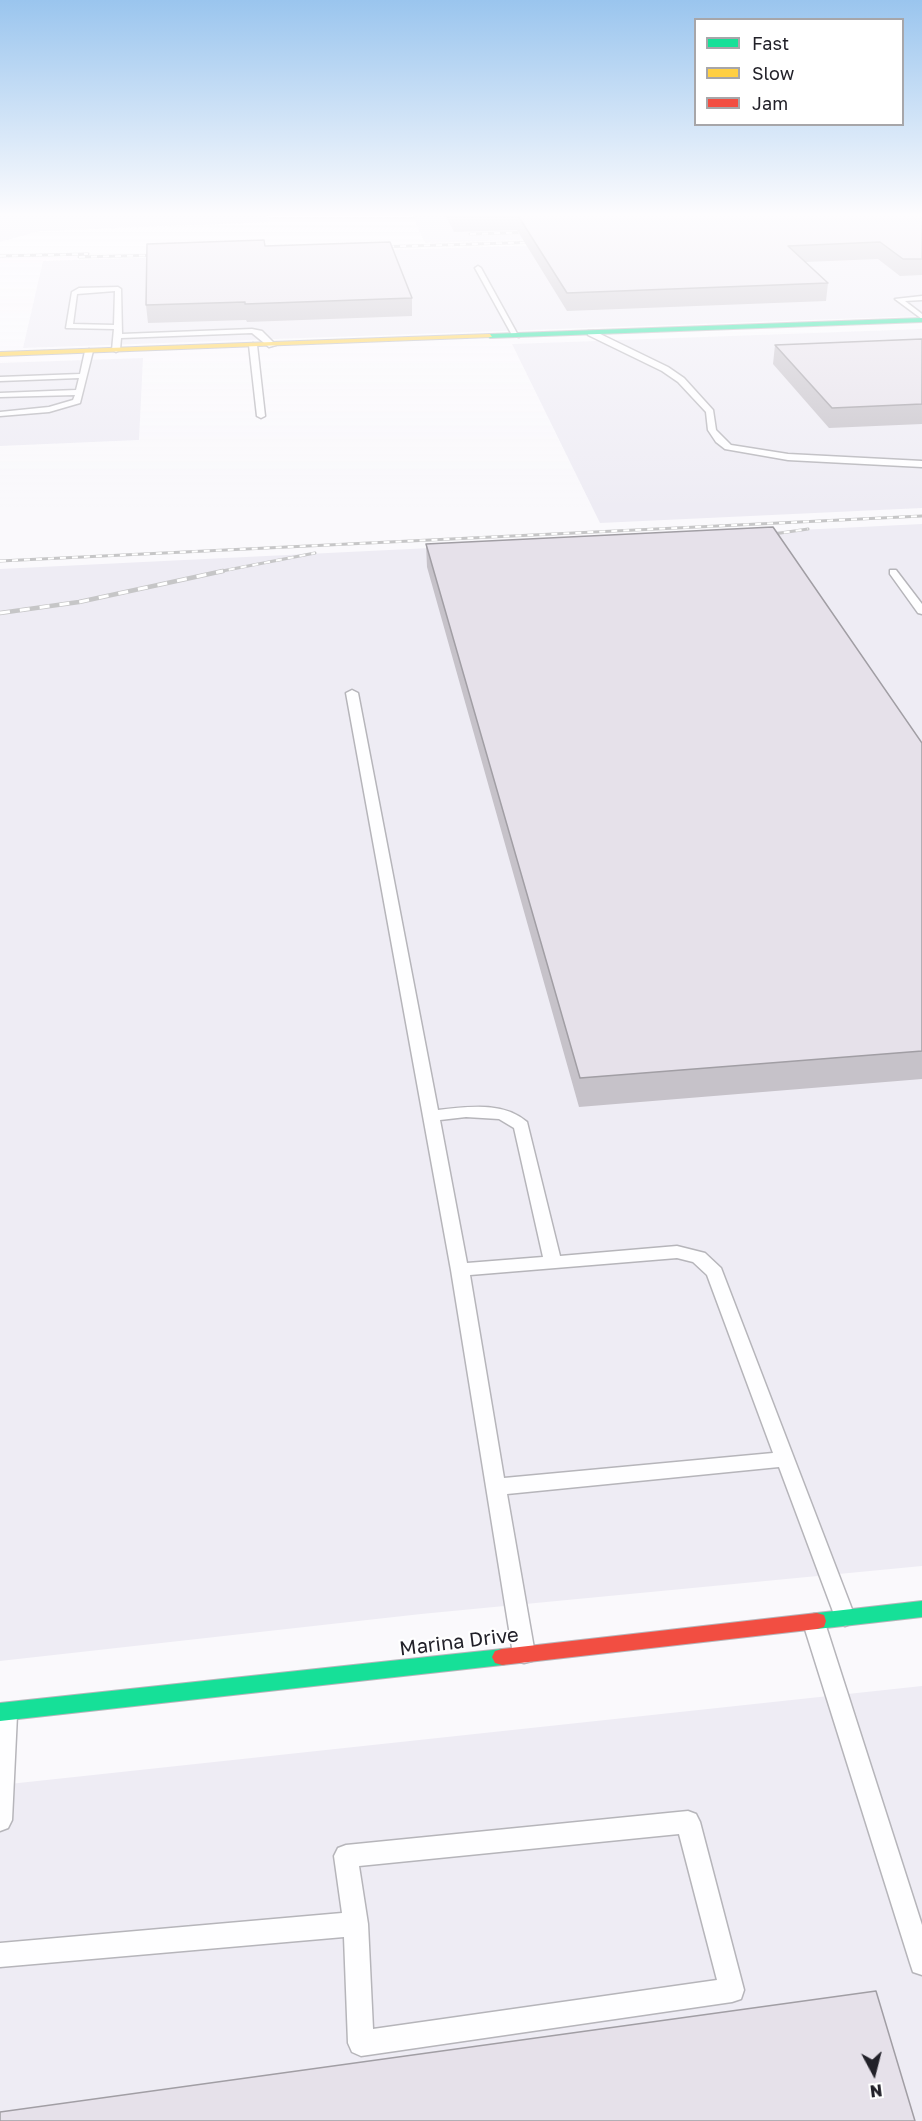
<!DOCTYPE html>
<style>
body{margin:0}
#map{position:relative;width:922px;height:2121px;overflow:hidden;background:#faf9fc;font-family:"Golos Text",sans-serif}
canvas{display:block}
.legend{position:absolute;left:694px;top:18px;width:210px;height:108px;box-sizing:border-box;background:#fff;border:2px solid #a7a6a9;margin:0;padding:8px 10px;list-style:none;font-size:18px;color:#222129}
.legend li{display:flex;align-items:center;gap:12px;height:30px}
.legend b{width:30px;border:2px solid #a7a6a9}
.north{position:absolute;left:844px;top:2043px;width:60px;height:60px;-webkit-text-stroke:4px #fff;paint-order:stroke;rotate:173deg;font-size:16px;font-weight:700;line-height:24px;text-align:center;color:#222129}
.north::after{content:'';display:block;margin:auto;width:21px;height:27px;background:#222129;clip-path:polygon(50% 0,100% 100%,50% 72%,0 100%)}
</style>
<div id="map">
<canvas width="922" height="2121"></canvas>
<ul class="legend">
<li><b style="height:8px;background:#16e098"></b>Fast</li>
<li><b style="height:8px;background:#ffcf43"></b>Slow</li>
<li><b style="height:8px;background:#f24e42"></b>Jam</li>
</ul>
<div class="north">N</div>
</div>
<script>
const ctx = document.querySelector('canvas').getContext('2d');
ctx.lineJoin = 'round';
function fill(path, color) {
  ctx.fillStyle = color;
  ctx.fill(path, 'evenodd');
}
function strokePath(path, color, width, dash) {
  ctx.strokeStyle = color;
  ctx.lineWidth = width;
  ctx.lineCap = dash ? 'butt' : 'round';
  ctx.setLineDash(dash || []);
  ctx.stroke(path);
}
function drawText(font, color, halo, rows, align = 'center') {
  ctx.font = font + ' "Golos Text",sans-serif';
  ctx.lineWidth = 4.5;
  ctx.setLineDash([]);
  ctx.textBaseline = 'middle';
  ctx.strokeStyle = halo;
  ctx.fillStyle = color;
  for (const [text, x, y, turn = 0] of rows) {
    ctx.save();
    ctx.translate(x, y);
    ctx.rotate((+turn || 0) * Math.PI / 180);
    ctx.textAlign = isNaN(turn) ? turn : align;
    if (halo) ctx.strokeText(text, 0, 0);
    ctx.fillText(text, 0, 0);
    ctx.restore();
  }
}
const built = new Path2D(`
 M 0,214 L 267,214 L 269,222 L 39,231 L 0,242 Z
 M 412,214 L 922,214 L 922,226 L 425,243 Z
 M 922,233 L 922,316 L 23,348 L 43,261 Z
 M 922,329 L 922,508 L 600,523 L 512,344 Z
 M 143,358 L 139,440 L 0,446 L 0,363 Z
 M 922,524 L 922,1566 L 421,1614 L 0,1661 L 0,569 Z
 M 922,1686 L 922,2121 L 0,2121 L 0,1785 Z`);
const lane = new Path2D(`
 M 478,266 L 481,268 L 519,337 L 512,335 L 475,268 Z
 M 118,287 L 121,289 L 122,334 L 252,329 L 262,331 L 276,345 L 269,347 L 252,333 L 121,338 L 120,350 L 116,352 L 112,350 L 114,329 L 66,328 L 72,292 L 79,288 ZM 115,291 L 114,325 L 73,324 L 77,294 Z
 M 922,296 L 922,300 L 905,301 L 922,314 L 922,319 L 895,299 Z
 M 588,331 L 594,331 L 668,367 L 684,378 L 713,410 L 716,430 L 731,445 L 788,454 L 922,461 L 922,467 L 788,460 L 725,449 L 716,442 L 708,430 L 706,412 L 678,382 L 662,371 L 588,335 Z
 M 253,343 L 257,345 L 265,416 L 261,418 L 257,416 L 249,345 Z
 M 89,349 L 93,351 L 80,403 L 49,412 L 0,416 L 0,412 L 49,407 L 73,400 L 75,395 L 0,397 L 0,393 L 76,390 L 79,378 L 0,381 L 0,377 L 80,374 L 85,351 Z
 M 890,570 L 896,570 L 922,604 L 922,614 L 918,613 L 890,574 Z
 M 352,690 L 358,693 L 438,1110 C 468,1107 502,1101 527,1122 L 560,1256 L 677,1246 L 705,1253 L 721,1268 L 855,1617 L 852,1623 L 845,1626 L 838,1623 L 835,1617 L 779,1467 L 507,1494 L 535,1654 L 532,1661 L 524,1663 L 516,1661 L 513,1654 L 451,1270 L 346,693 ZM 466,1117 L 499,1119 L 514,1128 L 543,1257 L 467,1263 L 440,1120 ZM 677,1258 L 693,1262 L 707,1275 L 773,1453 L 504,1478 L 470,1275 Z
 M 814,1614 L 821,1617 L 825,1623 L 922,1925 L 922,1975 L 913,1972 L 910,1963 L 803,1623 L 807,1617 Z
 M 6,1705 L 14,1708 L 17,1715 L 12,1820 L 8,1828 L 0,1831 L 0,1707 Z
 M 688,1811 L 696,1814 L 700,1822 L 744,1990 L 741,1999 L 732,2002 L 361,2056 L 352,2052 L 348,2043 L 344,1937 L 0,1967 L 0,1943 L 342,1913 L 334,1856 L 338,1848 L 346,1845 ZM 679,1834 L 717,1980 L 373,2029 L 368,1924 L 359,1866 Z`);
const fast = new Path2D(`
 M 922,318 L 922,322 L 490,338 L 487,336 L 490,334 Z
 M 922,1601 L 922,1617 L 817,1629 L 810,1627 L 808,1621 L 810,1615 L 817,1613 Z
 M 502,1649 L 509,1651 L 512,1657 L 509,1663 L 502,1665 L 0,1721 L 0,1703 Z`);
const slow = new Path2D(`
 M 490,334 L 492,337 L 0,356 L 0,352 Z`);
const jam = new Path2D(`
 M 817,1613 L 824,1615 L 826,1621 L 824,1627 L 817,1629 L 502,1665 L 495,1663 L 492,1657 L 495,1651 L 502,1649 Z`);
const railFar1 = new Path2D(`
 M 470,234 L 536,232
 M 376,247 L 541,242
 M 0,256 L 88,254
 M 79,257 L 163,255
 M 760,536 L 808,529
 M 0,561 L 922,516
 M 217,572 L 315,553`);
const rail = new Path2D(`
 M 0,613 L 79,602 L 223,571`);
const wall = new Path2D(`
 M 445,214 L 922,214 L 922,275 L 900,276 L 878,259 L 805,262 L 828,283 L 826,301 L 567,311 L 517,230 L 454,232 Z
 M 265,246 L 412,298 L 412,316 L 247,322 L 246,320 L 148,323 L 146,305 Z
 M 922,339 L 922,424 L 829,428 L 773,364 L 775,345 Z
 M 426,544 L 922,743 L 922,1079 L 579,1107 L 427,567 Z`);
const building = new Path2D(`
 M 453,214 L 922,214 L 922,259 L 903,259 L 880,242 L 788,246 L 828,283 L 567,293 L 517,214 L 454,216 Z
 M 264,240 L 265,246 L 390,242 L 412,298 L 245,304 L 245,302 L 146,305 L 147,244 Z
 M 922,339 L 922,404 L 832,408 L 775,345 Z
 M 773,527 L 922,743 L 922,1051 L 580,1078 L 426,544 Z
 M 876,1991 L 915,2121 L 0,2121 L 0,2112 Z`);
const nearStreetnames = [
 ["Marina Drive",459,1642,-7]
];
fill(built, '#eeecf4');
strokePath(lane, '#b6b5ba', 3);
strokePath(fast, '#b6b5ba', 2);
strokePath(slow, '#b6b5ba', 2);
strokePath(jam, '#b6b5ba', 2);
fill(lane, '#fefeff');
fill(fast, '#16e098');
fill(slow, '#ffcf43');
fill(jam, '#f24e42');
strokePath(railFar1, '#c6c6c7', 3);
strokePath(rail, '#c6c6c7', 4.5);
strokePath(railFar1, '#fff', 2, [6]);
strokePath(rail, '#fff', 3, [10]);
fill(wall, '#c6c2c9');
fill(building, '#e6e1ea');
strokePath(building, '#a19ea4', 1.5);
const sky = ctx.createLinearGradient(0, 0, 0, 511);
sky.addColorStop(0, '#9ac5ee');
sky.addColorStop(0.42, '#fdfcfe');
sky.addColorStop(1, '#fdfcfe00');
ctx.fillStyle = sky;
ctx.fillRect(0, 0, 922, 511);
drawText('20px', '#222129', '#fff', nearStreetnames);
</script>
